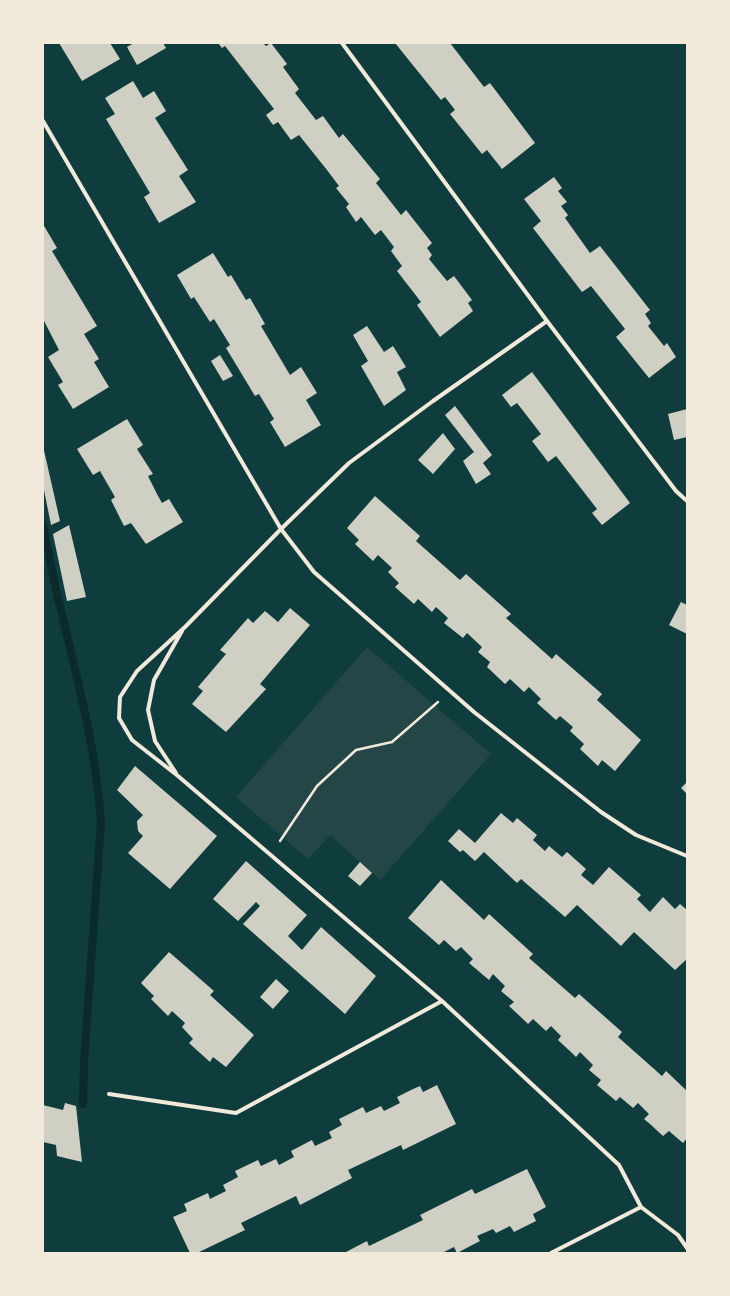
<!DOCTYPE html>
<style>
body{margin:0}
#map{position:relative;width:730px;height:1296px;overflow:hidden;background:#0f3d3e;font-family:Barlow,sans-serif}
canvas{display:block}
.frame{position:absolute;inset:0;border:44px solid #f1e9da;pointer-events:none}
</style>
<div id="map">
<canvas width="730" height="1296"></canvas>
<div class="frame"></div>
</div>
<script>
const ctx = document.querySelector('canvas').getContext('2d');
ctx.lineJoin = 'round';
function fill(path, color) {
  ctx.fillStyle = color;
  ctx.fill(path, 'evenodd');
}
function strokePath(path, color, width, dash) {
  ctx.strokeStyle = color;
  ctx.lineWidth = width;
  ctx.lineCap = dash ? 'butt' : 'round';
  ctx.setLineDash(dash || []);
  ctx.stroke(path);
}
const green = new Path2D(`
 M 367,647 L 491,754 L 380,880 L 330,835 L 308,859 L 236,797 Z`);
const stream = new Path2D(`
 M 43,525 C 49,552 53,579 60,606 C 77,678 96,748 101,822 L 84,1061 L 83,1104`);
const building = new Path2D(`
 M 59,43 L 110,43 L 120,59 L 82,81 Z
 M 134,43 L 163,43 L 166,48 L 137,65 L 127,47 Z
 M 218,43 L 263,43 L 266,46 L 271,43 L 287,64 L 283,67 L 299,89 L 295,93 L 316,120 L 323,116 L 339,138 L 343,134 L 380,179 L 376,183 L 401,215 L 406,210 L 432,243 L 427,248 L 432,255 L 429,259 L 447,281 L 454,276 L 472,300 L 468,303 L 473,311 L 440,337 L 417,305 L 421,302 L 397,271 L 402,266 L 391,251 L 394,247 L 381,230 L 375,235 L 361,217 L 356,222 L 346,207 L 349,204 L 336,188 L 339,186 L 327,170 L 299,135 L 291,140 L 278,122 L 273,125 L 266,115 L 274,109 L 225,46 L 222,48 Z
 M 395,43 L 450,43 L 484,87 L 490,83 L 535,143 L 502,169 L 487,150 L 482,154 L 450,114 L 455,110 L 445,97 L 441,100 Z
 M 133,81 L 143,98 L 154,91 L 166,111 L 155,118 L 188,170 L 179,176 L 196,202 L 159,223 L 144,197 L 150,193 L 106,119 L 115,114 L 105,98 Z
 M 554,177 L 562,188 L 558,191 L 567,202 L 561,206 L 568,215 L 565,218 L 590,253 L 600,246 L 650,310 L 645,314 L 651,323 L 648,326 L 664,346 L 667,343 L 676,357 L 649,378 L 616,337 L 625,329 L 591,286 L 582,292 L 533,228 L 541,221 L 524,199 Z
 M 43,224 L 57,248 L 52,251 L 97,326 L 84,334 L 99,359 L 94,362 L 109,387 L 73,409 L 58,385 L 63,382 L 48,357 L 59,350 L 43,319 Z
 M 213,253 L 228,277 L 231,275 L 246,300 L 250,298 L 265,324 L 261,326 L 290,375 L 301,367 L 317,393 L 306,400 L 321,425 L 285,447 L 270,422 L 274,419 L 259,394 L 255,396 L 226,348 L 230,345 L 214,319 L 210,322 L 194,297 L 191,299 L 177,275 Z
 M 367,326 L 384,352 L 393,346 L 406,367 L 397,372 L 406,390 L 384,406 L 361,366 L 368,361 L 353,335 Z
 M 220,355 L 233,376 L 223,381 L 211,361 Z
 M 532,372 L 630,503 L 602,525 L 592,513 L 597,509 L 556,456 L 548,462 L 532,441 L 541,434 L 524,412 L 517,403 L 511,407 L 502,395 Z
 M 455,406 L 492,455 L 483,463 L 491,474 L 476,484 L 463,461 L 474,452 L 445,415 Z
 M 687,409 L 687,437 L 674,440 L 668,414 Z
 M 127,419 L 143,445 L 137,449 L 153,474 L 148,476 L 157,494 L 162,503 L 169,499 L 183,522 L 146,544 L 131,523 L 124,526 L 111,500 L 115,497 L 100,471 L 93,475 L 77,449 Z
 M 443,433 L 455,449 L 433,474 L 418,460 Z
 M 43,446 L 60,521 L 51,525 L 43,485 Z
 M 375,496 L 420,536 L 416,541 L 460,580 L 466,574 L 511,614 L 506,618 L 552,659 L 556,654 L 602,694 L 597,700 L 641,740 L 615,771 L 602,760 L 598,766 L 580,749 L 584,744 L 570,731 L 573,727 L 560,716 L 556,720 L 537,703 L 541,699 L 529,687 L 524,692 L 510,679 L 505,684 L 487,667 L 490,662 L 478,652 L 482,647 L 467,633 L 463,638 L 444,623 L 448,618 L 436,607 L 432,612 L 418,599 L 414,604 L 395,587 L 399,583 L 388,572 L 392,568 L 378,555 L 373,561 L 355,544 L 359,540 L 347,528 Z
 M 69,525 L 86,597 L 67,601 L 53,534 Z
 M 681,602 L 687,605 L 687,634 L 669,625 Z
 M 290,608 L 310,625 L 260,684 L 266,689 L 226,732 L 192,704 L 203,691 L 198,687 L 226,654 L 220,650 L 248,618 L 253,623 L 265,611 L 278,622 Z
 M 135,766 L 217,836 L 170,889 L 128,853 L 143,836 L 138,831 L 137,821 L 143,815 L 117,790 Z
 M 687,782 L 687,794 L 681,788 Z
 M 501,813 L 513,823 L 517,818 L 537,835 L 533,840 L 545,851 L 549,846 L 562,857 L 567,852 L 586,869 L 581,875 L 593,885 L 609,867 L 641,895 L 637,899 L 650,912 L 663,897 L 675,909 L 680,904 L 687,910 L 687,959 L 675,970 L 634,932 L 621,946 L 577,905 L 565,917 L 521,879 L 517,883 L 484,852 L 475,861 L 463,850 L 460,852 L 448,841 L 459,829 L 475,843 Z
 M 246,861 L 307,915 L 288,936 L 302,950 L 321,927 L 376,976 L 345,1014 L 243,924 L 260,906 L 256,902 L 238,921 L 213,899 Z
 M 360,862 L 372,873 L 360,886 L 348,876 Z
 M 441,880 L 484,920 L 489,914 L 533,954 L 529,958 L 575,998 L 579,994 L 622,1032 L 618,1037 L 662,1076 L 666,1071 L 687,1091 L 687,1138 L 683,1143 L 669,1131 L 663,1136 L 650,1124 L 644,1119 L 649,1114 L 638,1103 L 633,1108 L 620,1097 L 616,1101 L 597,1085 L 601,1080 L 589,1070 L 593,1065 L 580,1052 L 576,1057 L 572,1053 L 558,1040 L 561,1036 L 551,1026 L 546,1031 L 533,1019 L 528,1024 L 525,1021 L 509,1006 L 514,1002 L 501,991 L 505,986 L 493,974 L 489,980 L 469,963 L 473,959 L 461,947 L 456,951 L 444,940 L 439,945 L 408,918 Z
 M 169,952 L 214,991 L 210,995 L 254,1035 L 226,1067 L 213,1057 L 210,1062 L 189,1043 L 193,1039 L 182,1027 L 185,1023 L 172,1011 L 168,1016 L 151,999 L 154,996 L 141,983 Z
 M 276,979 L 289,991 L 273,1009 L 260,997 Z
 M 437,1085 L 456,1124 L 403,1150 L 401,1145 L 348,1170 L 352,1178 L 300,1205 L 296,1196 L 241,1223 L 245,1230 L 197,1253 L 190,1253 L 173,1217 L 187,1211 L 184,1204 L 208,1193 L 210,1199 L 226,1191 L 223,1185 L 238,1177 L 235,1171 L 258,1160 L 261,1166 L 276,1159 L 279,1165 L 294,1157 L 291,1151 L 312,1140 L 315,1146 L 332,1138 L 329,1132 L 342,1125 L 339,1119 L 363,1107 L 366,1113 L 381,1106 L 384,1111 L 400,1103 L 397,1097 L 411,1090 L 420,1086 L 423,1092 Z
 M 65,1103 L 76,1106 L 82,1162 L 57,1156 L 56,1145 L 43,1142 L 43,1105 L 63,1110 Z
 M 527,1169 L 546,1207 L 533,1214 L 536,1221 L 514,1232 L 510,1226 L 496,1233 L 493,1229 L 477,1236 L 480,1241 L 457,1253 L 454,1247 L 442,1253 L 344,1253 L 367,1241 L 369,1246 L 423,1220 L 420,1215 L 472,1189 L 475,1194 Z`);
const path = new Path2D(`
 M 280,841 L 317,786 L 356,750 L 392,742 L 438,702`);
const minor = new Path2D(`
 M 342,43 L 547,321 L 676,491 L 687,501
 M 43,121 L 281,529 L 314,572 L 474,712 L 601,812 L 636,835 L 687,856
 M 547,321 L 433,401 L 349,463 L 281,529 L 185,627 L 137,671 L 120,697 L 119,718 L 132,740 L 178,776 L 442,1001 L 619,1165 L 641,1207 L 678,1235 L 687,1248
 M 176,773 L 155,741 L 148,710 L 154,680 L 182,631
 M 109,1094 L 236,1113 L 442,1001
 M 551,1253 L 641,1207`);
fill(green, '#244646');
strokePath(stream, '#0a2a2b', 8);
fill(building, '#cfcfc3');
strokePath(path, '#f1e9da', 2.5);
strokePath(minor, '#f1e9da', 4);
</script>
